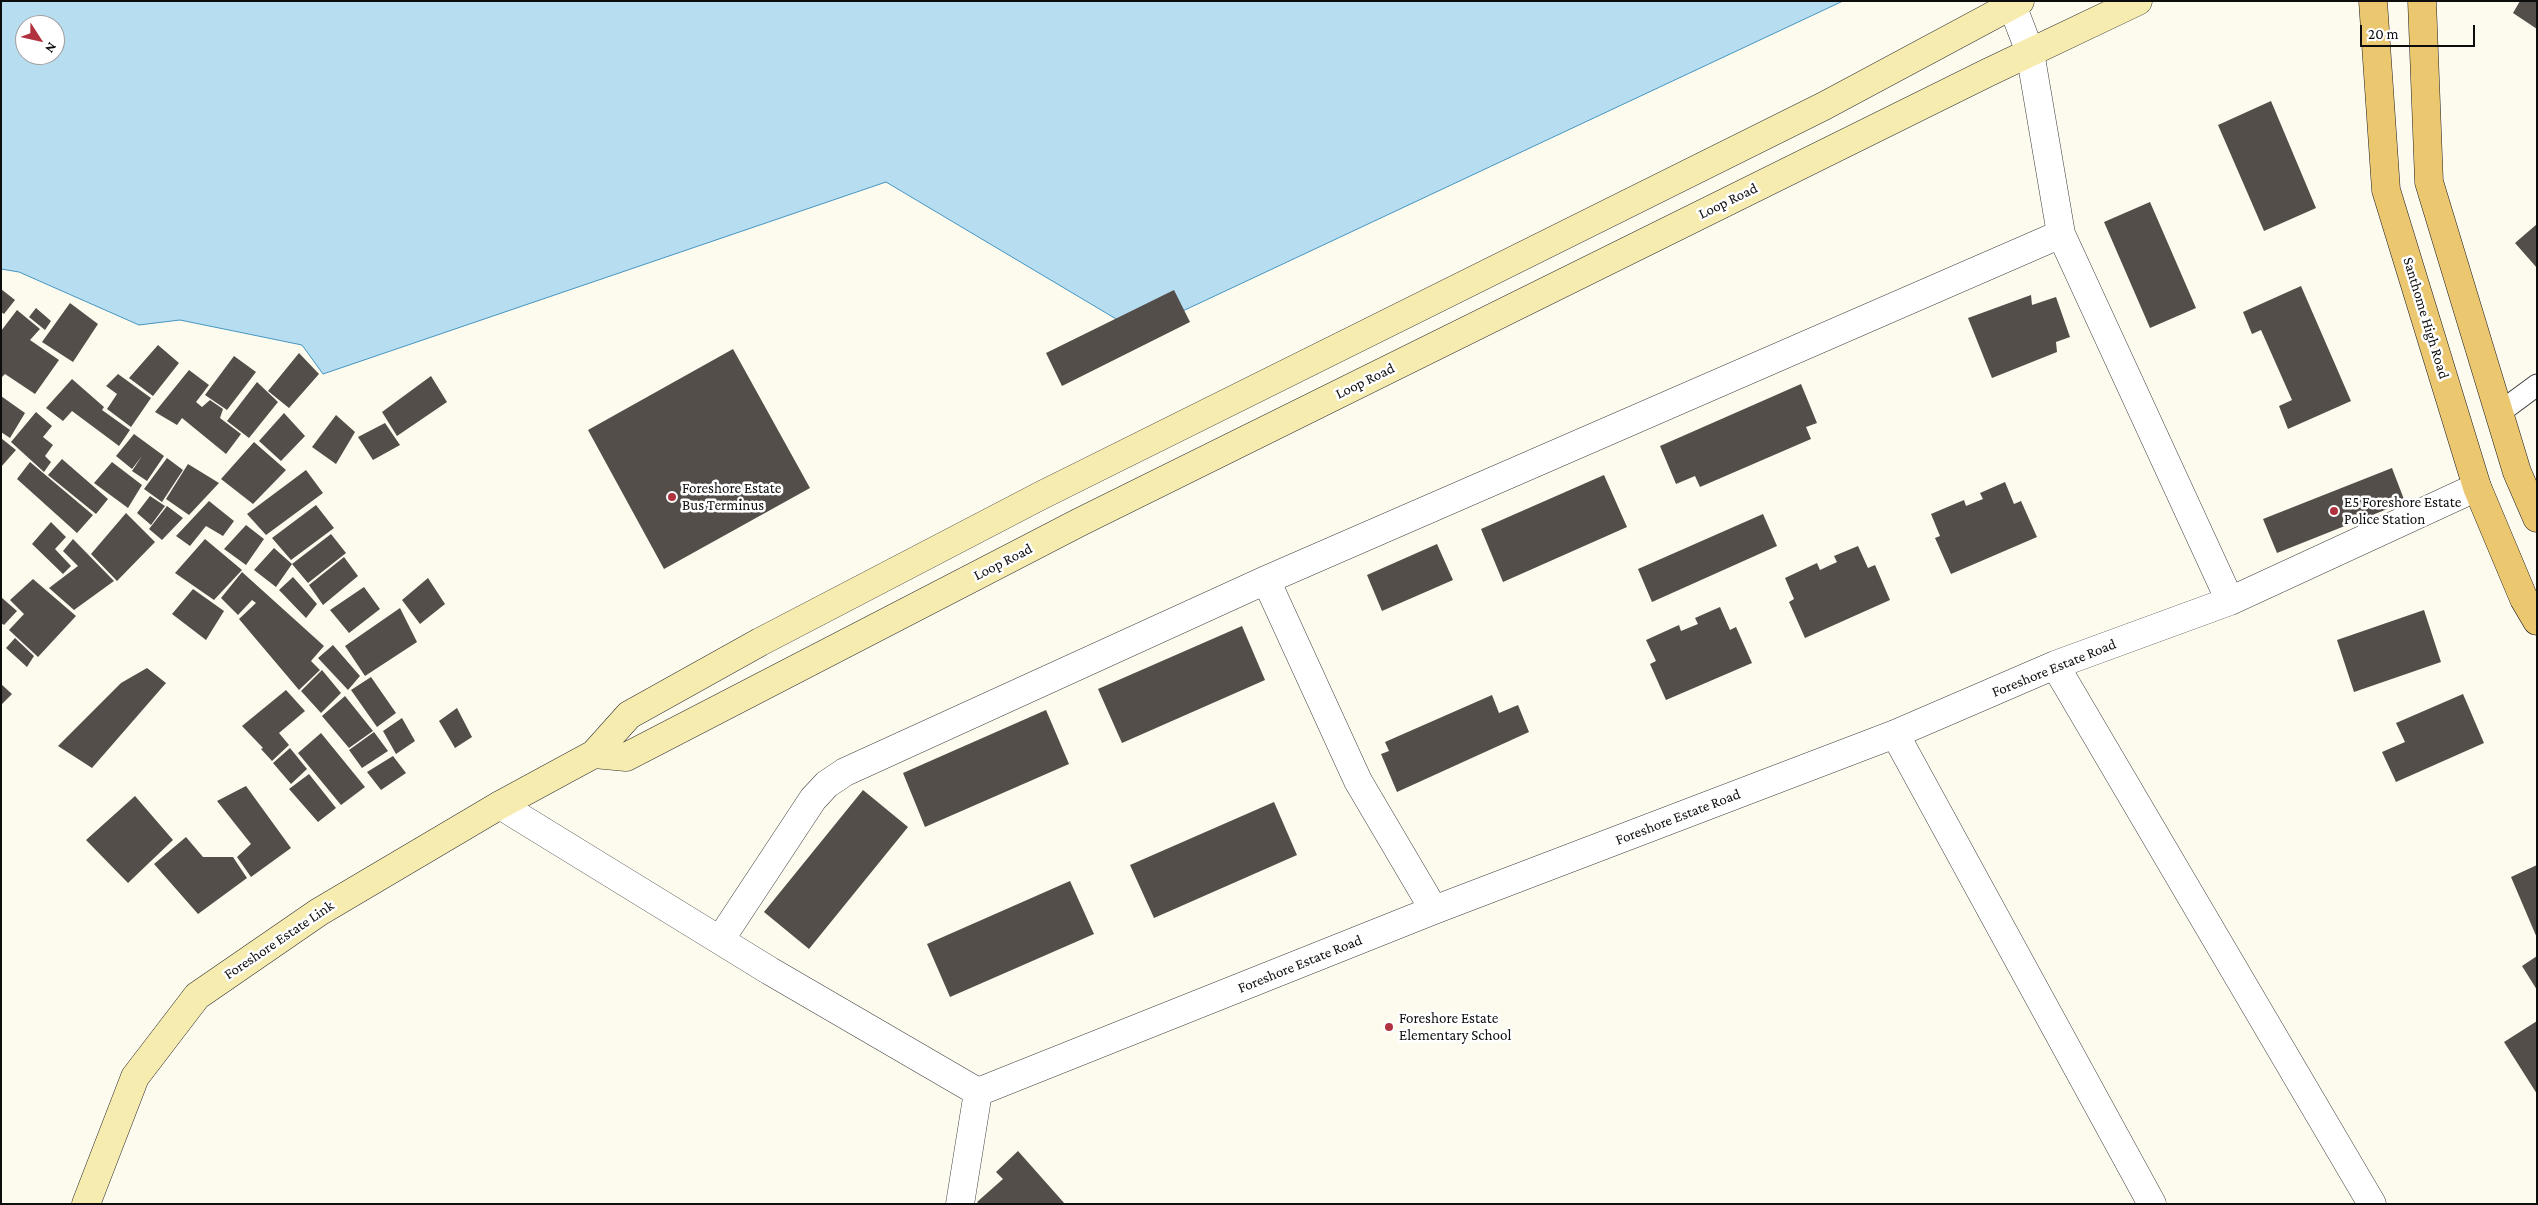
<!DOCTYPE html>
<style>
body{margin:0}
#map{position:relative;width:2538px;height:1205px;overflow:hidden;background:#fdfaee;font-family:"Crimson Pro",serif}
canvas{display:block}
.frame{position:absolute;inset:0;border:2px solid #0d0d0d;pointer-events:none}
.north{position:absolute;left:15px;top:15px;width:50px;height:50px;box-sizing:border-box;background:#fff;border:1px solid #9e9e9e;border-radius:50%;rotate:125deg;font-size:14px;font-weight:700;line-height:20px;text-align:center;color:#0d0d0d}
.north::after{content:'';display:block;margin:auto;width:18px;height:22px;background:#af323e;clip-path:polygon(50% 0,100% 100%,50% 72%,0 100%)}
.scale{position:absolute;left:2360px;top:25px;width:115px;height:22px;box-sizing:border-box;border:2px solid #0d0d0d;border-top:0;padding-left:6px;font-size:15px;line-height:18px;white-space:nowrap;color:#0d0d0d;-webkit-text-stroke:4px #fff;paint-order:stroke}
</style>
<div id="map">
<canvas width="2538" height="1205"></canvas>
<div class="frame"></div>
<div class="north">N</div>
<div class="scale">20 m</div>
</div>
<script>
const ctx = document.querySelector('canvas').getContext('2d');
ctx.lineJoin = 'round';
function fill(path, color) {
  ctx.fillStyle = color;
  ctx.fill(path, 'evenodd');
}
function strokePath(path, color, width, dash) {
  ctx.strokeStyle = color;
  ctx.lineWidth = width;
  ctx.lineCap = dash ? 'butt' : 'round';
  ctx.setLineDash(dash || []);
  ctx.stroke(path);
}
function drawText(font, color, halo, rows, align = 'center') {
  ctx.font = font + ' "Crimson Pro",serif';
  ctx.lineWidth = 5;
  ctx.setLineDash([]);
  ctx.textBaseline = 'middle';
  ctx.strokeStyle = halo;
  ctx.fillStyle = color;
  for (const [text, x, y, turn = 0] of rows) {
    ctx.save();
    ctx.translate(x, y);
    ctx.rotate((+turn || 0) * Math.PI / 180);
    ctx.textAlign = isNaN(turn) ? turn : align;
    if (halo) ctx.strokeText(text, 0, 0);
    ctx.fillText(text, 0, 0);
    ctx.restore();
  }
}
const water = new Path2D(`
 M 1,1 L 1843,1 L 1138,332 L 886,182 L 323,374 L 302,345 L 180,320 L 139,325 L 19,272 L 1,269 ZM 25,25 L 55,25 L 55,55 L 25,55 Z`);
const building = new Path2D(`
 M 2520,1 L 2537,1 L 2537,29 L 2513,13 Z
 M 2271,101 L 2316,208 L 2264,231 L 2218,125 Z
 M 2150,202 L 2196,308 L 2150,328 L 2104,222 Z
 M 2537,224 L 2537,268 L 2515,243 Z
 M 2301,286 L 2351,401 L 2288,429 L 2279,406 L 2292,400 L 2261,330 L 2252,334 L 2243,312 Z
 M 1,289 L 15,300 L 4,314 L 1,312 Z
 M 1174,290 L 1190,322 L 1062,386 L 1046,353 Z
 M 2031,295 L 2032,305 L 2056,297 L 2070,337 L 2056,342 L 2057,352 L 1992,378 L 1968,318 Z
 M 70,303 L 98,324 L 73,362 L 42,342 Z
 M 36,308 L 51,321 L 45,330 L 29,317 Z
 M 17,310 L 40,329 L 30,340 L 59,360 L 35,394 L 5,374 L 1,378 L 1,331 Z
 M 158,345 L 179,363 L 153,396 L 129,378 Z
 M 733,349 L 810,488 L 664,569 L 588,430 Z
 M 299,353 L 319,374 L 289,408 L 268,391 Z
 M 234,356 L 256,372 L 227,410 L 205,395 Z
 M 189,370 L 209,385 L 196,402 L 202,407 L 210,400 L 223,409 L 220,418 L 241,434 L 226,454 L 182,418 L 177,425 L 155,412 Z
 M 118,374 L 151,398 L 131,427 L 107,409 L 117,394 L 106,386 Z
 M 431,376 L 447,402 L 397,436 L 382,412 Z
 M 72,379 L 104,407 L 102,410 L 130,430 L 119,446 L 72,411 L 63,421 L 46,408 Z
 M 257,382 L 278,402 L 249,438 L 227,421 Z
 M 1801,384 L 1817,423 L 1806,427 L 1811,439 L 1700,487 L 1695,476 L 1676,484 L 1660,446 Z
 M 1,396 L 25,413 L 10,438 L 1,432 Z
 M 36,412 L 52,426 L 43,437 L 53,445 L 45,456 L 51,462 L 44,472 L 11,442 Z
 M 284,413 L 305,436 L 281,461 L 259,441 Z
 M 336,415 L 355,432 L 336,464 L 312,447 Z
 M 385,423 L 400,445 L 373,460 L 358,437 Z
 M 134,434 L 164,456 L 147,481 L 132,471 L 142,456 L 132,469 L 116,456 Z
 M 1,438 L 16,450 L 1,467 Z
 M 254,442 L 286,470 L 253,504 L 221,479 Z
 M 167,458 L 183,470 L 162,502 L 144,489 Z
 M 62,459 L 108,499 L 96,514 L 48,475 Z
 M 30,462 L 93,515 L 77,533 L 17,479 Z
 M 112,462 L 142,485 L 128,508 L 94,483 Z
 M 188,464 L 219,483 L 189,515 L 166,499 Z
 M 2392,468 L 2405,502 L 2277,553 L 2263,519 Z
 M 306,470 L 323,493 L 266,535 L 247,514 Z
 M 1604,475 L 1627,527 L 1503,582 L 1481,529 Z
 M 2005,482 L 2014,504 L 2021,501 L 2037,537 L 1951,574 L 1935,538 L 1940,536 L 1931,514 L 1964,500 L 1966,506 L 1983,499 L 1980,493 Z
 M 150,496 L 165,506 L 151,525 L 137,513 Z
 M 209,501 L 234,521 L 223,536 L 206,526 L 190,546 L 176,536 Z
 M 316,505 L 334,528 L 291,560 L 272,538 Z
 M 167,506 L 183,518 L 162,540 L 149,529 Z
 M 126,513 L 155,542 L 117,581 L 91,554 Z
 M 1763,514 L 1777,546 L 1652,602 L 1638,569 Z
 M 51,522 L 66,537 L 55,549 L 71,566 L 63,574 L 32,544 Z
 M 246,525 L 264,539 L 246,565 L 224,549 Z
 M 331,534 L 346,553 L 308,583 L 292,564 Z
 M 73,539 L 114,581 L 74,610 L 49,588 L 78,566 L 63,551 Z
 M 205,539 L 242,570 L 214,600 L 175,573 Z
 M 1437,544 L 1453,580 L 1382,611 L 1367,575 Z
 M 1858,546 L 1868,568 L 1875,565 L 1890,600 L 1805,638 L 1789,602 L 1794,599 L 1785,578 L 1817,563 L 1820,570 L 1837,562 L 1834,556 Z
 M 274,548 L 292,564 L 276,587 L 254,570 Z
 M 344,557 L 358,576 L 323,605 L 309,585 Z
 M 242,572 L 324,646 L 311,661 L 320,670 L 299,690 L 239,619 L 256,603 L 252,600 L 238,615 L 221,598 Z
 M 293,577 L 317,604 L 306,618 L 279,590 Z
 M 428,578 L 445,604 L 420,624 L 402,600 Z
 M 33,579 L 76,616 L 38,657 L 9,630 L 24,614 L 10,600 Z
 M 364,587 L 380,609 L 349,633 L 330,610 Z
 M 193,589 L 224,611 L 206,640 L 172,614 Z
 M 1,597 L 17,611 L 4,625 L 1,623 Z
 M 1720,607 L 1730,630 L 1736,627 L 1752,663 L 1666,700 L 1650,664 L 1656,661 L 1646,640 L 1679,625 L 1681,631 L 1698,624 L 1695,618 Z
 M 400,608 L 417,642 L 365,676 L 345,646 Z
 M 2424,610 L 2441,662 L 2354,692 L 2337,640 Z
 M 1242,626 L 1265,680 L 1122,743 L 1098,689 Z
 M 15,638 L 34,656 L 27,667 L 6,648 Z
 M 333,645 L 360,676 L 348,690 L 318,658 Z
 M 147,668 L 166,683 L 92,768 L 58,746 L 121,683 Z
 M 322,670 L 341,693 L 321,713 L 301,691 Z
 M 371,677 L 396,713 L 377,727 L 351,690 Z
 M 1,684 L 12,694 L 1,705 Z
 M 286,690 L 305,711 L 279,733 L 289,745 L 272,761 L 261,749 L 263,748 L 242,726 Z
 M 2463,694 L 2484,743 L 2396,782 L 2382,752 L 2405,742 L 2396,723 Z
 M 1492,695 L 1499,713 L 1518,705 L 1529,732 L 1397,792 L 1381,754 L 1389,751 L 1385,742 Z
 M 345,696 L 373,731 L 349,748 L 322,716 Z
 M 457,708 L 472,737 L 455,748 L 439,721 Z
 M 1046,710 L 1069,764 L 925,827 L 903,773 Z
 M 402,718 L 415,741 L 396,754 L 383,731 Z
 M 374,732 L 388,751 L 362,768 L 349,750 Z
 M 321,733 L 365,787 L 341,805 L 298,753 Z
 M 290,748 L 307,769 L 291,784 L 273,763 Z
 M 393,756 L 406,773 L 381,790 L 367,772 Z
 M 309,774 L 336,808 L 318,822 L 289,789 Z
 M 246,786 L 291,848 L 251,877 L 237,857 L 251,844 L 217,801 Z
 M 863,790 L 908,827 L 809,949 L 764,912 Z
 M 135,796 L 173,840 L 128,883 L 86,840 Z
 M 1274,802 L 1297,855 L 1154,918 L 1130,865 Z
 M 186,837 L 203,857 L 233,857 L 247,878 L 198,914 L 154,864 Z
 M 2537,865 L 2537,938 L 2511,877 Z
 M 1070,881 L 1094,934 L 950,997 L 927,944 Z
 M 2537,956 L 2537,990 L 2522,966 Z
 M 2537,1021 L 2537,1094 L 2504,1042 Z
 M 1018,1151 L 1065,1204 L 979,1204 L 977,1202 L 1003,1179 L 996,1172 Z`);
const lane = new Path2D(`
 M 2499,413 L 2537,385`);
const street = new Path2D(`
 M 2012,5 L 2030,52 L 2061,234 L 2230,601
 M 1266,580 L 1358,781 L 1434,910
 M 2055,665 L 2372,1204
 M 1895,734 L 2152,1204
 M 500,805 L 770,971 L 978,1092
 M 720,940 L 813,799 L 827,784 L 845,772 L 1266,580 L 2061,234
 M 960,1204 L 978,1092 L 1434,910 L 1895,734 L 2055,665 L 2230,601 L 2477,487`);
const secondary = new Path2D(`
 M 594,754 L 629,715 L 760,642 L 1042,495 L 1824,106 L 2020,1
 M 86,1204 L 135,1077 L 197,996 L 319,912 L 500,805 L 594,754 L 626,757 L 1080,522 L 1987,73 L 2138,1`);
const primary = new Path2D(`
 M 2373,1 L 2386,190 L 2477,487 L 2524,599 L 2537,621
 M 2422,1 L 2429,182 L 2517,472 L 2537,518`);
const markers = [
 [672,497,5,"#af323e"],
 [2334,511,5,"#af323e"],
 [1389,1027,5,"#af323e"]
];
const streetNames = [
 ["Loop Road",1728,201,-26],
 ["Santhome High Road",2426,318,73],
 ["Loop Road",1365,381,-26],
 ["Loop Road",1003,562,-27],
 ["Foreshore Estate Road",2054,668,-22],
 ["Foreshore Estate Road",1678,817,-21],
 ["Foreshore Estate Link",279,940,-34],
 ["Foreshore Estate Road",1300,964,-22]
];
const poiNames = [
 ["Foreshore Estate",682,488],
 ["Bus Terminus",682,505],
 ["E5 Foreshore Estate",2344,502],
 ["Police Station",2344,519],
 ["Foreshore Estate",1399,1018],
 ["Elementary School",1399,1035]
];
fill(water, '#b7ddf0');
strokePath(water, '#4595c0', 1);
fill(building, '#544e4a');
strokePath(lane, '#404040', 23);
strokePath(street, '#404040', 29);
strokePath(secondary, '#2f2f2f', 29);
strokePath(primary, '#1e1e1e', 29);
strokePath(lane, '#fff', 21);
strokePath(street, '#fff', 28);
strokePath(secondary, '#f7ecaf', 28);
strokePath(primary, '#ebc770', 28);
for (const [x, y, r, color] of markers) {
  const dot = new Path2D();
  dot.arc(x, y, r, 0, 2 * Math.PI);
  ctx.fillStyle = color;
  ctx.fill(dot);
  strokePath(dot, '#fff', 2);
}
drawText('15px', '#0d0d0d', '#fff', streetNames);
drawText('15px', '#0d0d0d', '#fff', poiNames, 'left');
</script>
